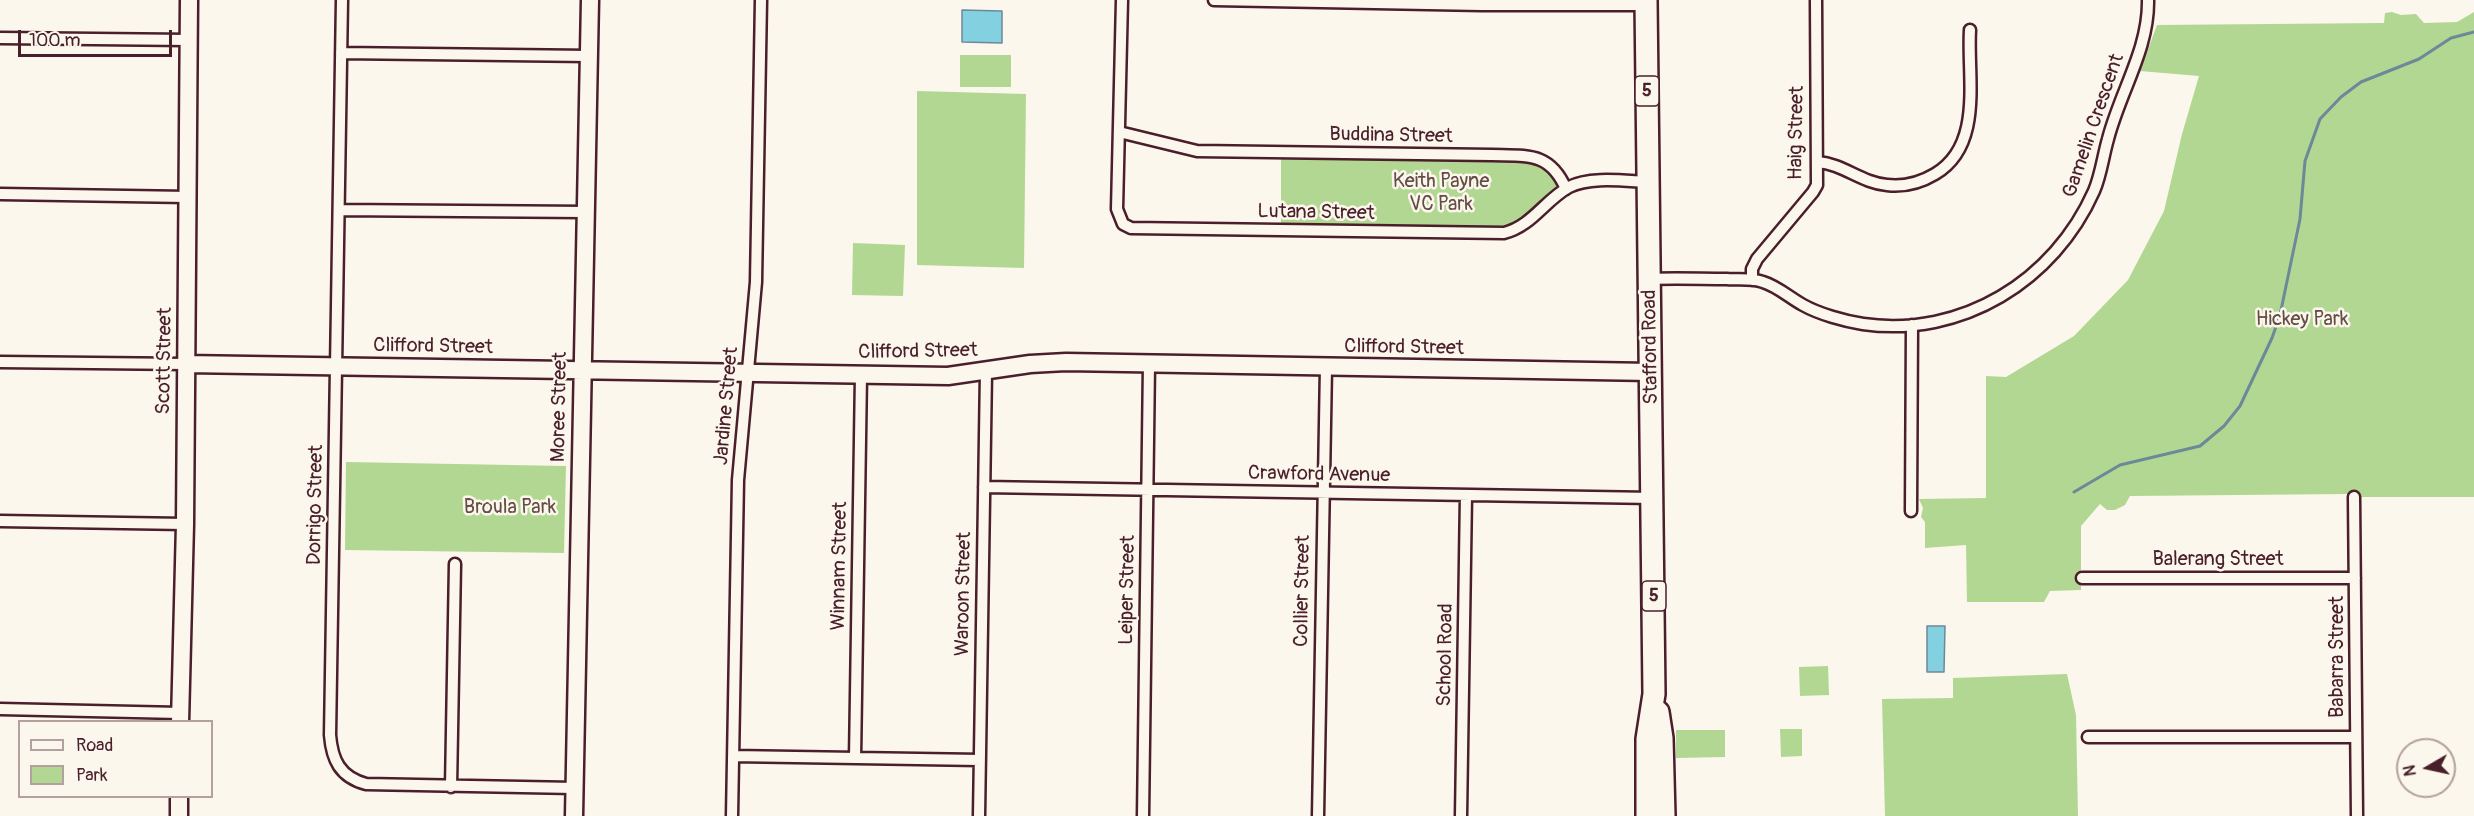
<!DOCTYPE html>
<style>
body{margin:0}
#map{position:relative;width:2474px;height:816px;overflow:hidden;background:#fbf7ec;font-family:Pangolin,sans-serif}
canvas{display:block}
.legend{position:absolute;left:18px;top:720px;width:195px;height:78px;box-sizing:border-box;background:#fbf7ec;border:2px solid #b4a19f;margin:0;padding:8px 10px;list-style:none;font-size:18px;color:#4a1f2b}
.legend li{display:flex;align-items:center;gap:12px;height:30px}
.legend b{width:30px;border:2px solid #b4a19f}
.north{position:absolute;left:2396px;top:738px;width:60px;height:60px;box-sizing:border-box;background:#fbf7ec;border:2px solid #b4a19f;border-radius:50%;rotate:261deg;font-size:16px;font-weight:700;line-height:24px;text-align:center;color:#4a1f2b}
.north::after{content:'';display:block;margin:auto;width:21px;height:27px;background:#4a1f2b;clip-path:polygon(50% 0,100% 100%,50% 72%,0 100%)}
.scale{position:absolute;left:18px;top:30px;width:154px;height:27px;box-sizing:border-box;border:3px solid #4a1f2b;border-top:0;padding-left:8px;font-size:18px;line-height:21px;white-space:nowrap;color:#4a1f2b;-webkit-text-stroke:4px #fbf7ec;paint-order:stroke}
</style>
<div id="map">
<canvas width="2474" height="816"></canvas>
<ul class="legend">
<li><b style="height:8px;background:#fbf7ec"></b>Road</li>
<li><b style="height:16px;background:#b2d792"></b>Park</li>
</ul>
<div class="north">N</div>
<div class="scale">100 m</div>
</div>
<script>
const ctx = document.querySelector('canvas').getContext('2d');
ctx.lineJoin = 'round';
function fill(path, color) {
  ctx.fillStyle = color;
  ctx.fill(path, 'evenodd');
}
function strokePath(path, color, width, dash) {
  ctx.strokeStyle = color;
  ctx.lineWidth = width;
  ctx.lineCap = dash ? 'butt' : 'round';
  ctx.setLineDash(dash || []);
  ctx.stroke(path);
}
function drawText(font, color, halo, rows, align = 'center') {
  ctx.font = font + ' Pangolin,sans-serif';
  ctx.lineWidth = 5;
  ctx.setLineDash([]);
  ctx.textBaseline = 'middle';
  ctx.strokeStyle = halo;
  ctx.fillStyle = color;
  for (const [text, x, y, turn = 0] of rows) {
    ctx.save();
    ctx.translate(x, y);
    ctx.rotate((+turn || 0) * Math.PI / 180);
    ctx.textAlign = isNaN(turn) ? turn : align;
    if (halo) ctx.strokeText(text, 0, 0);
    ctx.fillText(text, 0, 0);
    ctx.restore();
  }
}
const green = new Path2D(`
 M 2392,12 L 2401,15 L 2416,14 L 2424,23 L 2457,22 L 2474,12 L 2474,497 L 2355,497 L 2347,494 L 2130,496 L 2125,505 L 2115,510 L 2107,510 L 2100,504 L 2081,526 L 2081,590 L 2050,591 L 2044,602 L 1967,602 L 1966,545 L 1925,548 L 1925,522 L 1921,517 L 1923,508 L 1919,499 L 1986,498 L 1986,376 L 2006,377 L 2074,336 L 2128,280 L 2164,211 L 2182,134 L 2199,76 L 2140,71 L 2157,25 L 2384,23 L 2385,13 Z
 M 960,55 L 1011,55 L 1011,87 L 960,87 Z
 M 917,91 L 1026,94 L 1024,268 L 917,265 Z
 M 1281,158 L 1536,161 L 1544,163 L 1559,184 L 1530,212 L 1506,227 L 1281,226 Z
 M 853,243 L 905,245 L 903,296 L 852,295 Z
 M 346,462 L 566,466 L 564,553 L 345,550 Z
 M 1828,666 L 1829,695 L 1800,696 L 1799,667 Z
 M 2067,674 L 2076,715 L 2078,816 L 1885,816 L 1882,699 L 1953,698 L 1953,678 Z
 M 1780,729 L 1802,729 L 1802,756 L 1781,757 Z
 M 1676,730 L 1725,730 L 1725,757 L 1676,758 Z`);
const water = new Path2D(`
 M 962,10 L 1002,11 L 1002,43 L 962,42 Z
 M 1927,626 L 1945,626 L 1944,672 L 1927,672 Z`);
const stream = new Path2D(`
 M 2074,492 L 2120,465 L 2200,446 L 2224,426 L 2240,406 L 2272,338 L 2280,315 L 2300,219 L 2305,161 L 2320,119 L 2341,97 L 2361,82 L 2419,59 L 2451,38 L 2474,32`);
const street = new Path2D(`
 M 342,0 L 330,735 C 332,760 340,777 366,784 L 574,788
 M 1122,0 L 1117,209 L 1123,224 L 1131,228 L 1504,233 C 1532,226 1545,200 1569,187 C 1590,176 1625,181 1648,182
 M 1214,0 L 1482,5 L 1646,5
 M 0,38 L 189,40
 M 341,53 L 589,56
 M 1119,132 L 1197,151 L 1492,155 C 1528,156 1550,152 1566,189
 M 1818,162 C 1843,164 1862,183 1887,185 C 1904,187 1920,183 1935,174 C 1984,145 1967,77 1970,30
 M 0,194 L 188,197
 M 339,210 L 586,212
 M 1650,279 C 1676,278 1701,279 1727,279 C 1739,280 1752,278 1763,282 C 1777,286 1790,298 1803,305 C 1819,314 1844,321 1863,324 C 1962,338 2054,281 2094,191 C 2101,175 2103,156 2108,139 C 2120,92 2149,49 2148,0
 M 1752,280 L 1752,269 L 1757,259 L 1813,192 L 1817,185 L 1816,0
 M 0,362 L 186,364
 M 984,487 L 1653,498
 M 2354,497 L 2357,816
 M 1911,511 L 1912,325
 M 0,521 L 185,524
 M 2082,578 L 2355,578
 M 0,709 L 180,713
 M 2088,737 L 2356,737
 M 733,756 L 980,760
 M 855,758 L 861,375
 M 451,787 L 455,564
 M 732,816 L 738,480 L 756,282 L 761,0
 M 979,816 L 986,372
 M 1143,816 L 1149,364
 M 1318,816 L 1326,367
 M 1461,816 L 1466,495`);
const secondary = new Path2D(`
 M 186,364 L 948,376 L 1030,364 L 1066,362 L 1651,372
 M 180,722 L 185,524 L 189,0
 M 179,816 L 179,796
 M 574,816 L 590,0`);
const highway = new Path2D(`
 M 1646,0 L 1654,694 L 1647,739 L 1647,816
 M 1658,712 L 1662,738 L 1664,816`);
const shields = [
 [1647,91,24],
 [1654,596,24]
];
const shieldNames = [
 ["5",1647,91],
 ["5",1654,596]
];
const streetNames = [
 ["Gamelin Crescent",2094,126,-71],
 ["Haig Street",1797,133,-89],
 ["Buddina Street",1391,136,1],
 ["Lutana Street",1316,213,1],
 ["Clifford Street",433,347,1],
 ["Stafford Road",1651,347,-91],
 ["Clifford Street",1404,348,1],
 ["Clifford Street",918,352,-1],
 ["Scott Street",165,361,-89],
 ["Jardine Street",727,406,-85],
 ["Moree Street",560,407,-89],
 ["Crawford Avenue",1319,475,1],
 ["Dorrigo Street",316,505,-89],
 ["Balerang Street",2218,560],
 ["Winnam Street",840,566,-89],
 ["Leiper Street",1128,590,-89],
 ["Collier Street",1303,591,-89],
 ["Waroon Street",964,594,-89],
 ["School Road",1446,655,-89],
 ["Babarra Street",2338,657,-90]
];
const parkNames = [
 ["Keith Payne",1441,182],
 ["VC Park",1441,205],
 ["Hickey Park",2302,320],
 ["Broula Park",510,508]
];
fill(green, '#b2d792');
fill(water, '#82d0e0');
strokePath(water, '#6c8998', 1.5);
strokePath(stream, '#6c8998', 3);
strokePath(street, '#4a1f2b', 15);
strokePath(secondary, '#4a1f2b', 21);
strokePath(highway, '#4a1f2b', 26);
strokePath(street, '#fbf7ec', 10);
strokePath(secondary, '#fbf7ec', 16);
strokePath(highway, '#fbf7ec', 21);
for (const [x, y, w] of shields) {
  const box = new Path2D();
  box.roundRect(x - w / 2, y - 15, w, 30, 4.5);
  ctx.fillStyle = '#fbf7ec';
  ctx.fill(box);
  strokePath(box, '#4a1f2b', 1.5);
}
drawText('bold 18px', '#4a1f2b', null, shieldNames);
drawText('20px', '#4a1f2b', '#fbf7ec', streetNames);
drawText('20px', '#644d45', '#fbf7ec', parkNames);
</script>
